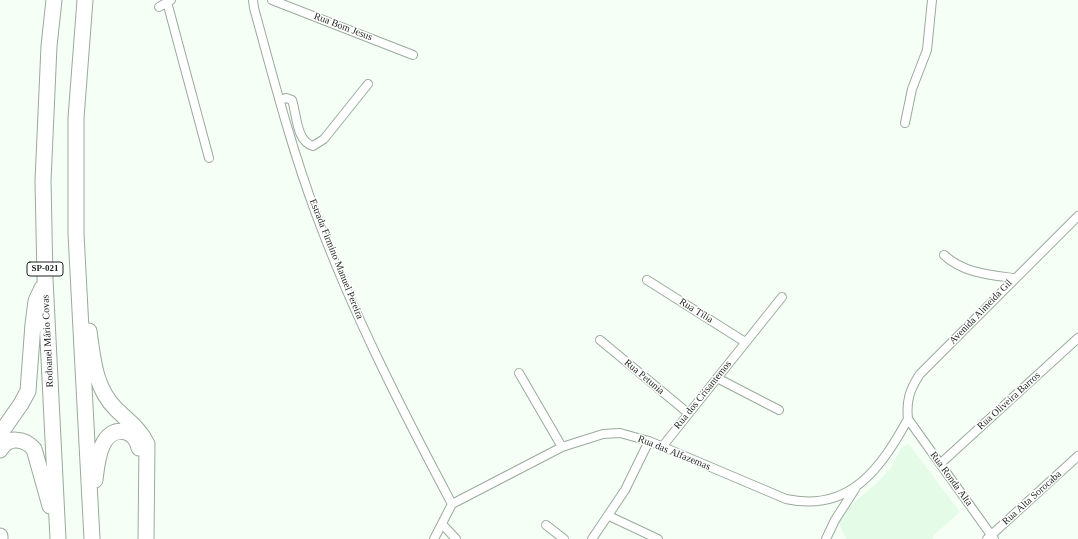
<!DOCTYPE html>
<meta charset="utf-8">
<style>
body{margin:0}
canvas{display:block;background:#f5fff6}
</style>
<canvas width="1078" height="539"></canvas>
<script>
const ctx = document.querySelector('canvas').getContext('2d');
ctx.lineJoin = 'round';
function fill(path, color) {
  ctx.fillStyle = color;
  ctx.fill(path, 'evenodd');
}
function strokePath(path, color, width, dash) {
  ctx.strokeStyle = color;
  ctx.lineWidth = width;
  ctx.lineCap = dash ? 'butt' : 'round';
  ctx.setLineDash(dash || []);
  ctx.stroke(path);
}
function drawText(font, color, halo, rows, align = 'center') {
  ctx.font = font + ' Georgia,serif';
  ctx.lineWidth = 3;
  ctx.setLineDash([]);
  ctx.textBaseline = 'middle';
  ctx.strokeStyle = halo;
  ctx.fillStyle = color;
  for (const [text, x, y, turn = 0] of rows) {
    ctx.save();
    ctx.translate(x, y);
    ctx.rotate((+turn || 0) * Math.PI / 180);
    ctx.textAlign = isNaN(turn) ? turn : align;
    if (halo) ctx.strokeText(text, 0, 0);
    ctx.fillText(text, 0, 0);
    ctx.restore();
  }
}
const built = new Path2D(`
 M 909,444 L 960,512 L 934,535 L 933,539 L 846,539 L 838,521 L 850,506 L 877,483 L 890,469 L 902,447 Z`);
const minor = new Path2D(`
 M 253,0 L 254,8 C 273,77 291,147 316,214 C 353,314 402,410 452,504
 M 272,0 L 413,55
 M 167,2 L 209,158
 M 159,7 L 171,0
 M 280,100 L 286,98 L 292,100 C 297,115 296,141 313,146 L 324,139 L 368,84
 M 905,123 L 912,89 L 927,50 L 932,0
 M 944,255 C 963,273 990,275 1014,278
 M 647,280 L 745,342
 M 600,340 L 688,413
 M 519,373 L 562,447
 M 717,378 L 779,410
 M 662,447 L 782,297
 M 940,464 L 1078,338
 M 609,516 L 658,539
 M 442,524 L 456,539
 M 546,525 L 564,539
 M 434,539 L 452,504 L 562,447 L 603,434 L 620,433 L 649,441 L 786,499 C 850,513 881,468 908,419
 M 592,539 L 625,490 L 649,441
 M 826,539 L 835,520 L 855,489
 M 987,539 L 1078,456
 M 994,539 L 908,419 C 906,400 910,389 920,374 L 1078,216`);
const motorway = new Path2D(`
 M 54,0 L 49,46 L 43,181 L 45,279 L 58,539
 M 85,0 L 76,118 L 76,234 L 92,539
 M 89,331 C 93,360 95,388 116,409 C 128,421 140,429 147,444 L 146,539
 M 0,434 L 21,404 L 28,391 L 33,324 L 36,301 L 42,288
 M 0,450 C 8,436 24,438 34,449 L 50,506
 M 95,480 C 97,463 100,426 126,432 C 134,435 137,440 139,448
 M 0,536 L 0,539`);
const shields = [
 [45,269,36]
];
const shieldNames = [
 ["SP-021",45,269]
];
const streetNames = [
 ["Rua Bom Jesus",343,27,21],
 ["Estrada Firmino Manuel Pereira",336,259,68],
 ["Rua Tília",696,311,32],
 ["Avenida Almeida Gil",981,312,-46],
 ["Rodoanel Mário Covas",48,341,-93],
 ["Rua Petunia",644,377,40],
 ["Rua dos Crisantemos",703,395,-51],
 ["Rua Oliveira Barros",1009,401,-42],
 ["Rua das Alfazemas",674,453,22],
 ["Rua Ronda Alta",951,479,54],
 ["Rua Alta Sorocaba",1032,498,-42]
];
fill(built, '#e4fbe7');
strokePath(minor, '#9aaa9c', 10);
strokePath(motorway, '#9aaa9c', 17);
strokePath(minor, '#fff', 8);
strokePath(motorway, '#fff', 15);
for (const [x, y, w] of shields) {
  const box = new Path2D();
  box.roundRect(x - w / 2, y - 7, w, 14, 3);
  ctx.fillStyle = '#fff';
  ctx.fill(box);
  strokePath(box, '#1d231e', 1);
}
drawText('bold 9px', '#1d231e', null, shieldNames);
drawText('10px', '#1d231e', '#fff', streetNames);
</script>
